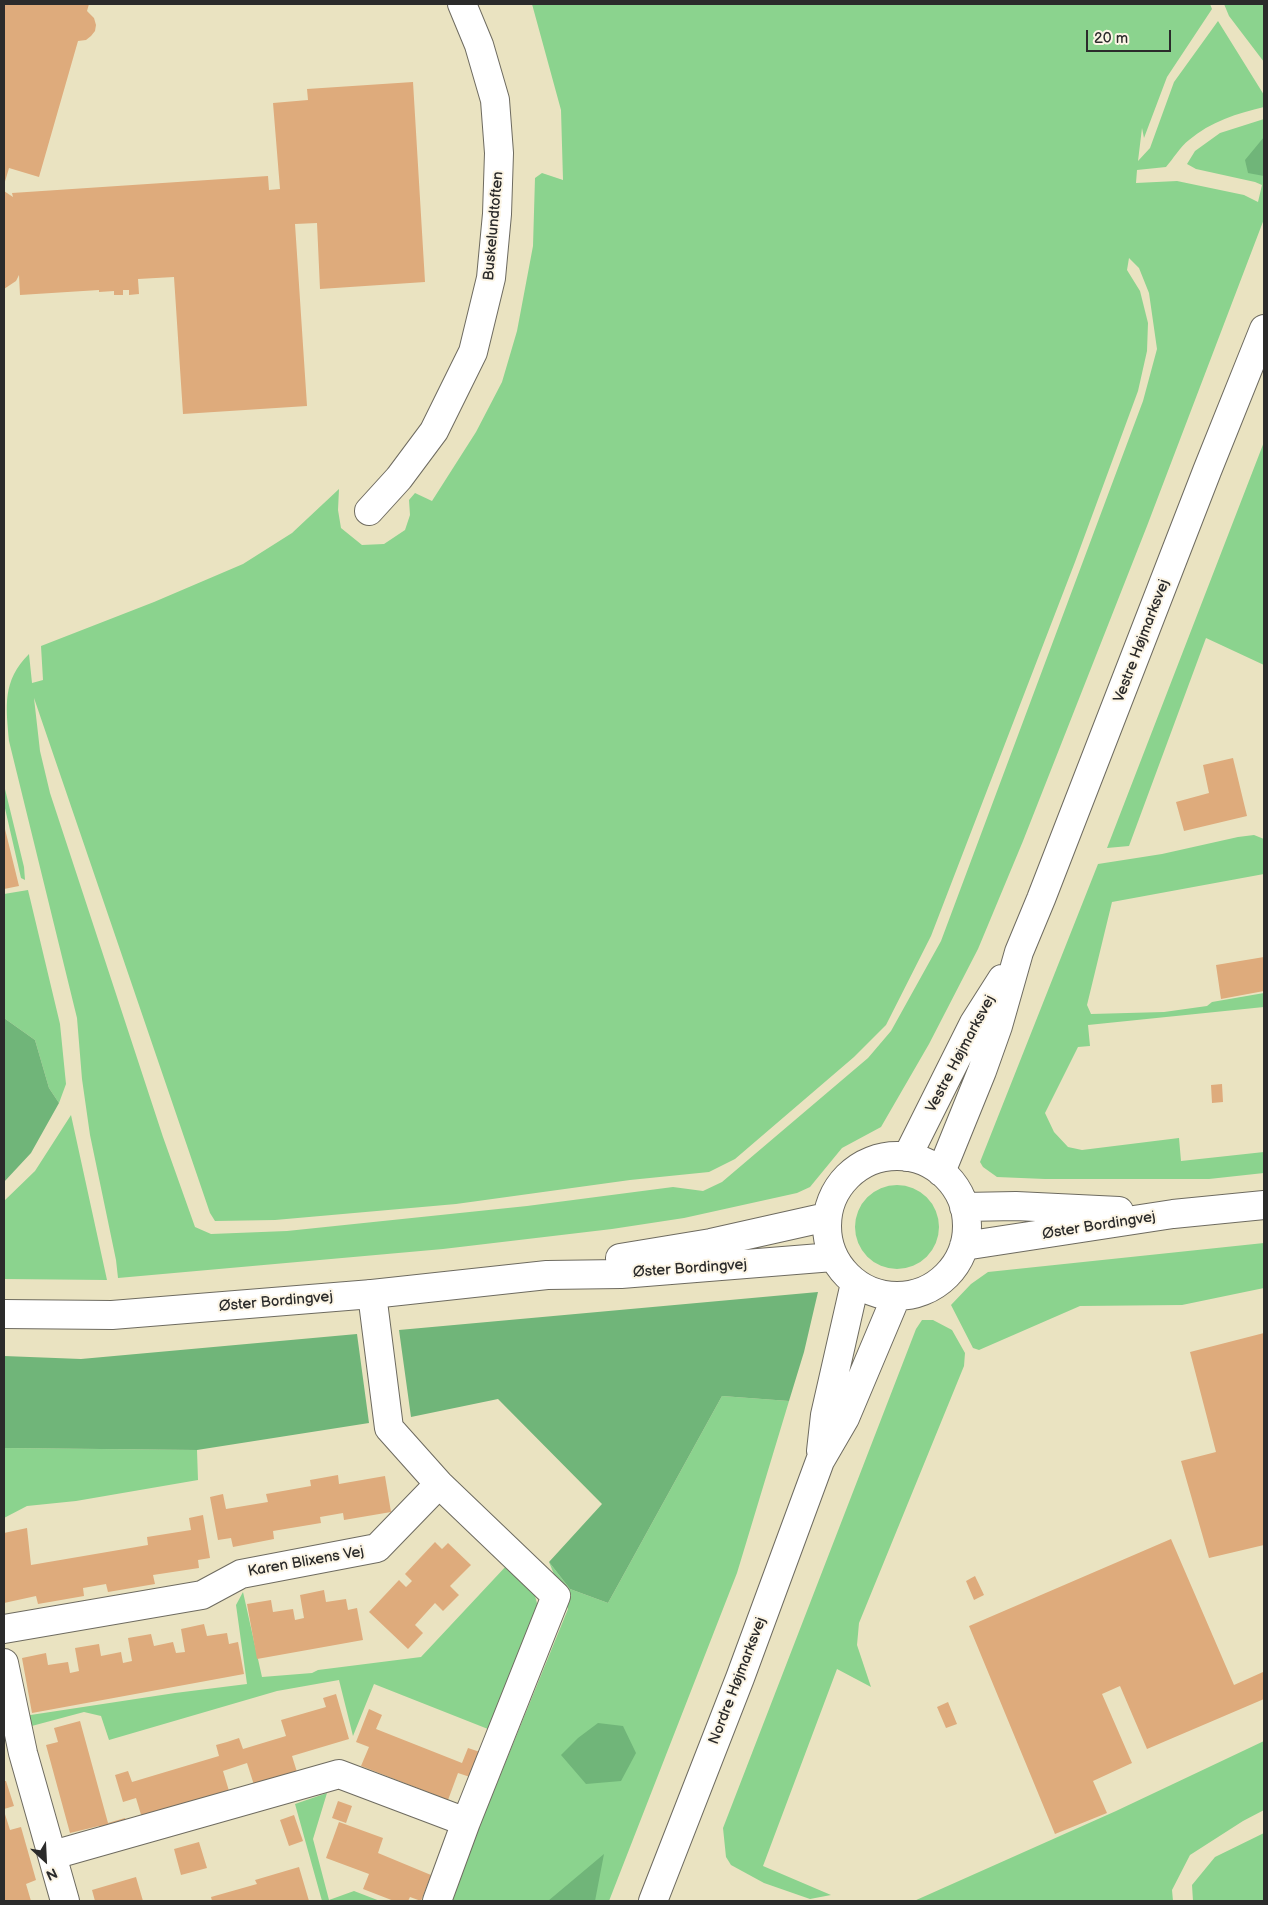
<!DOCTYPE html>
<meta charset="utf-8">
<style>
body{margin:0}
#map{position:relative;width:1268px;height:1905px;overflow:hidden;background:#eae3c1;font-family:"Balsamiq Sans",sans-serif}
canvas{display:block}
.frame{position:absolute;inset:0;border:5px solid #2b2b2b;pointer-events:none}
.north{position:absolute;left:20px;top:1835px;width:50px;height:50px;-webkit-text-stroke:4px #fcf5e5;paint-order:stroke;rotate:155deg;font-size:14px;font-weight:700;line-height:20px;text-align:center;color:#2b2b2b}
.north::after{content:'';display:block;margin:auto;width:18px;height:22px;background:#2b2b2b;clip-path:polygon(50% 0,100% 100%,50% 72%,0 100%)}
.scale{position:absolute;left:1086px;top:30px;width:85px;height:22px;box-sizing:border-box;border:2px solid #2b2b2b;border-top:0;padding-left:6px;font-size:15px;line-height:18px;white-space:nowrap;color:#2b2b2b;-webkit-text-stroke:4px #fcf5e5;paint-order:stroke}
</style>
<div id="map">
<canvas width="1268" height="1905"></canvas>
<div class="frame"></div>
<div class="north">N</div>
<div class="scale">20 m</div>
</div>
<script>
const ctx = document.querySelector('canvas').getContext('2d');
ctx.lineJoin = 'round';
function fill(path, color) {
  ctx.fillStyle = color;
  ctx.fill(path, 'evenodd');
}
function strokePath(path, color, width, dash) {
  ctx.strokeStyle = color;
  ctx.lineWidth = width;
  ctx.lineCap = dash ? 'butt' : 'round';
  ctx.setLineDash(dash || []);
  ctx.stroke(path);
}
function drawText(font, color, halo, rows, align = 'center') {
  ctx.font = font + ' "Balsamiq Sans",sans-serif';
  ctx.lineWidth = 4;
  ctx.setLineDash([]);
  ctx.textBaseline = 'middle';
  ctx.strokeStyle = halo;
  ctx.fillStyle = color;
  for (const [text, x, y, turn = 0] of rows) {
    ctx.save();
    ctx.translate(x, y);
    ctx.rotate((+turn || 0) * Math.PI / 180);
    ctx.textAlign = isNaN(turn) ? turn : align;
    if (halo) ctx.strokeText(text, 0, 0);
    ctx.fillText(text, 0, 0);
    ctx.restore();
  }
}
const green = new Path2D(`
 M 532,4 L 1210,4 L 1212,9 L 1167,77 L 1144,138 L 1142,128 L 1138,161 L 1150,148 L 1174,82 L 1218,21 L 1264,95 L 1264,107 C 1238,113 1210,122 1189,140 C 1180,147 1173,159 1166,167 L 1137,170 L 1136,183 L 1177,181 L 1244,195 L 1258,202 L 1262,185 L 1255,182 L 1196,169 L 1187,164 L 1195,151 L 1220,133 L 1264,119 L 1264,219 L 1147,526 L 1023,841 L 978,949 L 929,1044 L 881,1127 L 842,1148 L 810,1187 L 797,1193 L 684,1218 L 612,1229 L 443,1249 L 118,1278 L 116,1260 L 90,1135 L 82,1079 L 77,1018 L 9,741 C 6,706 2,681 29,654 L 32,683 L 43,680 L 41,646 L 154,602 L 243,564 L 292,533 L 339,489 L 338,510 L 341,528 L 362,545 L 384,544 L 405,530 L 410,515 L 409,500 L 415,493 L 432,501 L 476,432 L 502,382 L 517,331 L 533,246 L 535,178 L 542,173 L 563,180 L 561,110 ZM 1129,258 L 1139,268 L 1149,293 L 1157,349 L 1143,401 L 941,941 L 891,1031 L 868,1058 L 722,1182 L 703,1191 L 673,1187 L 527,1206 L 287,1231 L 211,1234 L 195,1227 L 163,1137 L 50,793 L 40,751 L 34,698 L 210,1213 L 215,1221 L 275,1220 L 456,1204 L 630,1180 L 709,1172 L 735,1159 L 854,1057 L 886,1025 L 931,936 L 1075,562 L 1138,391 L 1147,351 L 1148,323 L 1140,291 L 1127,270 Z
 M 1224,4 L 1264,4 L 1264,62 L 1229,16 Z
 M 1264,442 L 1264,665 L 1206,638 L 1129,846 L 1107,848 Z
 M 4,785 L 24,867 L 25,880 L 21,878 L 4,804 Z
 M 1254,835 L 1264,839 L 1264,874 L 1112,902 L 1087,1005 L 1091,1014 L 1164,1012 L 1207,1006 L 1212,1002 L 1264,993 L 1264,1007 L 1088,1025 L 1090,1046 L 1078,1047 L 1045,1113 L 1054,1132 L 1068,1147 L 1082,1150 L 1179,1138 L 1181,1161 L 1264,1152 L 1264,1173 L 1209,1179 L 1045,1179 L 997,1177 L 983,1167 L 980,1162 L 1098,864 L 1162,854 L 1238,837 Z
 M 28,890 L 60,1024 L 66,1084 L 59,1103 L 49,1088 L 35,1040 L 4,1018 L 4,894 Z
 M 71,1115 L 107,1280 L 4,1279 L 4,1201 L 35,1171 Z
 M855 1227a42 42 0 1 1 84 0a42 42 0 1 1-84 0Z
 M 1264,1243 L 1264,1288 L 1182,1305 L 1080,1306 L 979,1350 L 973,1348 L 951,1305 L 971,1284 L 988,1272 Z
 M 922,1320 L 933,1320 L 952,1330 L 965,1353 L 964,1366 L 859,1623 L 857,1645 L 871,1687 L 837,1669 L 763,1866 L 831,1895 L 810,1899 L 764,1883 L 731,1865 L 726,1857 L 723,1828 L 916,1329 Z
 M 722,1396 L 789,1401 L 737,1573 L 609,1901 L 449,1901 L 568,1609 L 549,1562 L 570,1589 L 608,1603 Z
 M 4,1448 L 197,1450 L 198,1480 L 76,1501 L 27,1506 L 4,1518 Z
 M 508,1564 L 533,1588 L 539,1611 L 493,1731 L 374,1684 L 353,1736 L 339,1680 L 277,1691 L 109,1740 L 101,1716 L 84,1712 L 28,1727 L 24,1716 L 175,1693 L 247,1684 L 236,1605 L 243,1592 L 262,1677 L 312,1673 L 318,1670 L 421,1657 Z
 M 1264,1741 L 1264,1810 L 1243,1821 L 1190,1855 L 1172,1890 L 1173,1901 L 914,1901 L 1116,1811 Z
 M 327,1793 L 313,1839 L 329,1900 L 354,1891 L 380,1901 L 322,1901 L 295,1804 Z
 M 1264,1833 L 1264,1901 L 1193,1901 L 1192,1885 L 1215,1857 Z`);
const forest = new Path2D(`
 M 1264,137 L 1264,176 L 1248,173 L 1245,160 Z
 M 4,1018 L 35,1040 L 49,1088 L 59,1103 L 31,1153 L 4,1182 Z
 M 818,1292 L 804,1352 L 789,1401 L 722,1396 L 608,1603 L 570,1589 L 549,1562 L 602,1504 L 498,1399 L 411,1417 L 399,1330 Z
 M 357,1334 L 369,1423 L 197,1450 L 4,1448 L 4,1356 L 81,1359 Z
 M 598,1723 L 623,1726 L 636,1753 L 621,1781 L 586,1784 L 561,1755 L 578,1738 Z
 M 604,1854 L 595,1901 L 548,1901 Z`);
const building = new Path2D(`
 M 4,4 L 89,4 L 87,11 L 94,18 L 96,25 L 95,31 L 91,36 L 86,40 L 78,41 L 39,177 L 9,168 L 4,185 Z
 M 413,82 L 425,282 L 320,289 L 317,223 L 295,224 L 307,406 L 183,414 L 174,277 L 138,279 L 139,294 L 129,295 L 129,290 L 123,290 L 123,295 L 114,295 L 114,291 L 99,292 L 99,290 L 20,295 L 19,275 L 16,281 L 4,289 L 4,191 L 13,197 L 12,193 L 268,176 L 269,190 L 280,189 L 273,103 L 308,100 L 307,89 Z
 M 1233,758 L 1247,816 L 1184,831 L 1176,802 L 1209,793 L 1203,765 Z
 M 4,825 L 19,886 L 4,889 Z
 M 1264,957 L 1264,991 L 1221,999 L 1216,965 Z
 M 1222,1084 L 1223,1102 L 1212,1103 L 1211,1085 Z
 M 1264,1333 L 1264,1545 L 1209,1558 L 1181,1461 L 1216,1452 L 1190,1352 Z
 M 338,1475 L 339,1484 L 385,1476 L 391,1512 L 344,1520 L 343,1513 L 320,1517 L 321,1523 L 273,1531 L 274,1539 L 233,1547 L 231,1538 L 218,1540 L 210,1497 L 223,1494 L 226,1509 L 268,1502 L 266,1494 L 311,1486 L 310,1480 Z
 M 203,1515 L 210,1558 L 198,1560 L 199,1568 L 153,1575 L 155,1584 L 108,1592 L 106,1584 L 83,1588 L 84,1596 L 38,1604 L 36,1596 L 4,1603 L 4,1559 L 5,1555 L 4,1533 L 27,1528 L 31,1565 L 148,1545 L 147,1537 L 191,1530 L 189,1518 Z
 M 1171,1539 L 1234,1685 L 1263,1672 L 1264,1676 L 1264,1699 L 1147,1749 L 1120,1686 L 1102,1694 L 1132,1763 L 1093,1781 L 1107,1813 L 1055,1834 L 969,1626 Z
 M 435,1542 L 442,1549 L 448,1543 L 471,1565 L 450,1586 L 459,1595 L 443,1611 L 435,1603 L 415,1625 L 423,1633 L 408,1649 L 369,1612 L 399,1580 L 406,1587 L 412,1581 L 405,1574 Z
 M 975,1576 L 984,1595 L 974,1600 L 966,1581 Z
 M 324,1590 L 326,1602 L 346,1599 L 348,1610 L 357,1608 L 363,1640 L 257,1659 L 247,1604 L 271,1600 L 273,1612 L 293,1609 L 295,1620 L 304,1618 L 300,1595 Z
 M 204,1624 L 207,1636 L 227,1633 L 229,1644 L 238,1642 L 244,1674 L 32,1713 L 22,1658 L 46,1653 L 48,1665 L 68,1662 L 70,1673 L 79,1671 L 75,1648 L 99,1644 L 101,1656 L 121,1652 L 123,1663 L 132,1661 L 128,1638 L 151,1634 L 154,1646 L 173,1642 L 176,1653 L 185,1652 L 181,1629 Z
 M 336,1694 L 349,1739 L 292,1756 L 297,1772 L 254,1785 L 247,1763 L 223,1771 L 229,1791 L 142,1818 L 136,1798 L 123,1802 L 115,1775 L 128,1771 L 132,1782 L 219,1756 L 216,1745 L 227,1742 L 239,1738 L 243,1749 L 286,1736 L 281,1720 L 326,1707 L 323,1698 Z
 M 948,1702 L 957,1724 L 946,1728 L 937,1707 Z
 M 369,1709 L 382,1715 L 376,1729 L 462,1763 L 468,1748 L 480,1752 L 470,1777 L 458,1773 L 448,1800 L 361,1766 L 369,1747 L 356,1742 Z
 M 80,1721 L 108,1823 L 125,1818 L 128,1830 L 102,1838 L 99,1826 L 70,1833 L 46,1745 L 58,1742 L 54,1728 Z
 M 4,1781 L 6,1781 L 14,1806 L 4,1809 Z
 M 338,1801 L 352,1806 L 346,1823 L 332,1818 Z
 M 4,1811 L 10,1830 L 21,1827 L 36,1880 L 26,1884 L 31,1901 L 4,1901 Z
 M 294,1815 L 303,1841 L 289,1846 L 280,1820 Z
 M 339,1822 L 383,1838 L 378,1853 L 431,1875 L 421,1901 L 410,1897 L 408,1901 L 394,1901 L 363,1889 L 369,1874 L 326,1858 Z
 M 199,1842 L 207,1868 L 181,1875 L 174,1849 Z
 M 299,1867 L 309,1901 L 212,1901 L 211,1897 L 257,1884 L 255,1880 Z
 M 136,1877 L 143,1901 L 95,1901 L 92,1890 Z`);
const minor = new Path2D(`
 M 369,511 L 399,478 L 434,431 L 473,352 L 491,278 L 497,214 L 499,153 L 495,100 L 479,45 L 462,4
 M 372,1294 L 389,1428 L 439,1484 L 556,1596 L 466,1822 L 437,1901
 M 4,1629 L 202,1595 L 241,1574 L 377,1548 L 439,1484
 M 4,1663 L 23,1753 L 65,1901
 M 53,1855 L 339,1774 L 466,1822`);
const tertiary = new Path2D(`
 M827 1226a70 70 0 1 1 140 0a70 70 0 1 1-140 0Z
 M 907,1157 L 974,1023 L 1002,979
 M 941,1172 L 982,1071 L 998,1026 L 1019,952 L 1041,899 L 1207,471 L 1264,329
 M 964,1207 L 1016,1206 L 1119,1211
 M 964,1246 L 1173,1214 L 1264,1205
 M 620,1258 L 711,1243 L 827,1217
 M 4,1314 L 112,1315 L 372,1294 L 547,1275 L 621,1274 L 833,1257
 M 821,1451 L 825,1415 L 855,1283
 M 653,1901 L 740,1678 L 820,1461 L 845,1418 L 896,1297`);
const streetNames = [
 ["Buskelundtoften",494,226,-85],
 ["Vestre Højmarksvej",1142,641,-69],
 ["Vestre Højmarksvej",961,1054,-62],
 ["Øster Bordingvej",1099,1226,-9],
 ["Øster Bordingvej",690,1269,-4],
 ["Øster Bordingvej",276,1302,-5],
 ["Karen Blixens Vej",306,1562,-10],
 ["Nordre Højmarksvej",738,1681,-69]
];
fill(green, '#8bd38e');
fill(forest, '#70b579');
fill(building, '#deab7c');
strokePath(minor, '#6e6b60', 30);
strokePath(tertiary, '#6e6b60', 30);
strokePath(minor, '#fff', 28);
strokePath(tertiary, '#fff', 28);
drawText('15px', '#2b2b2b', '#fcf5e5', streetNames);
</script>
